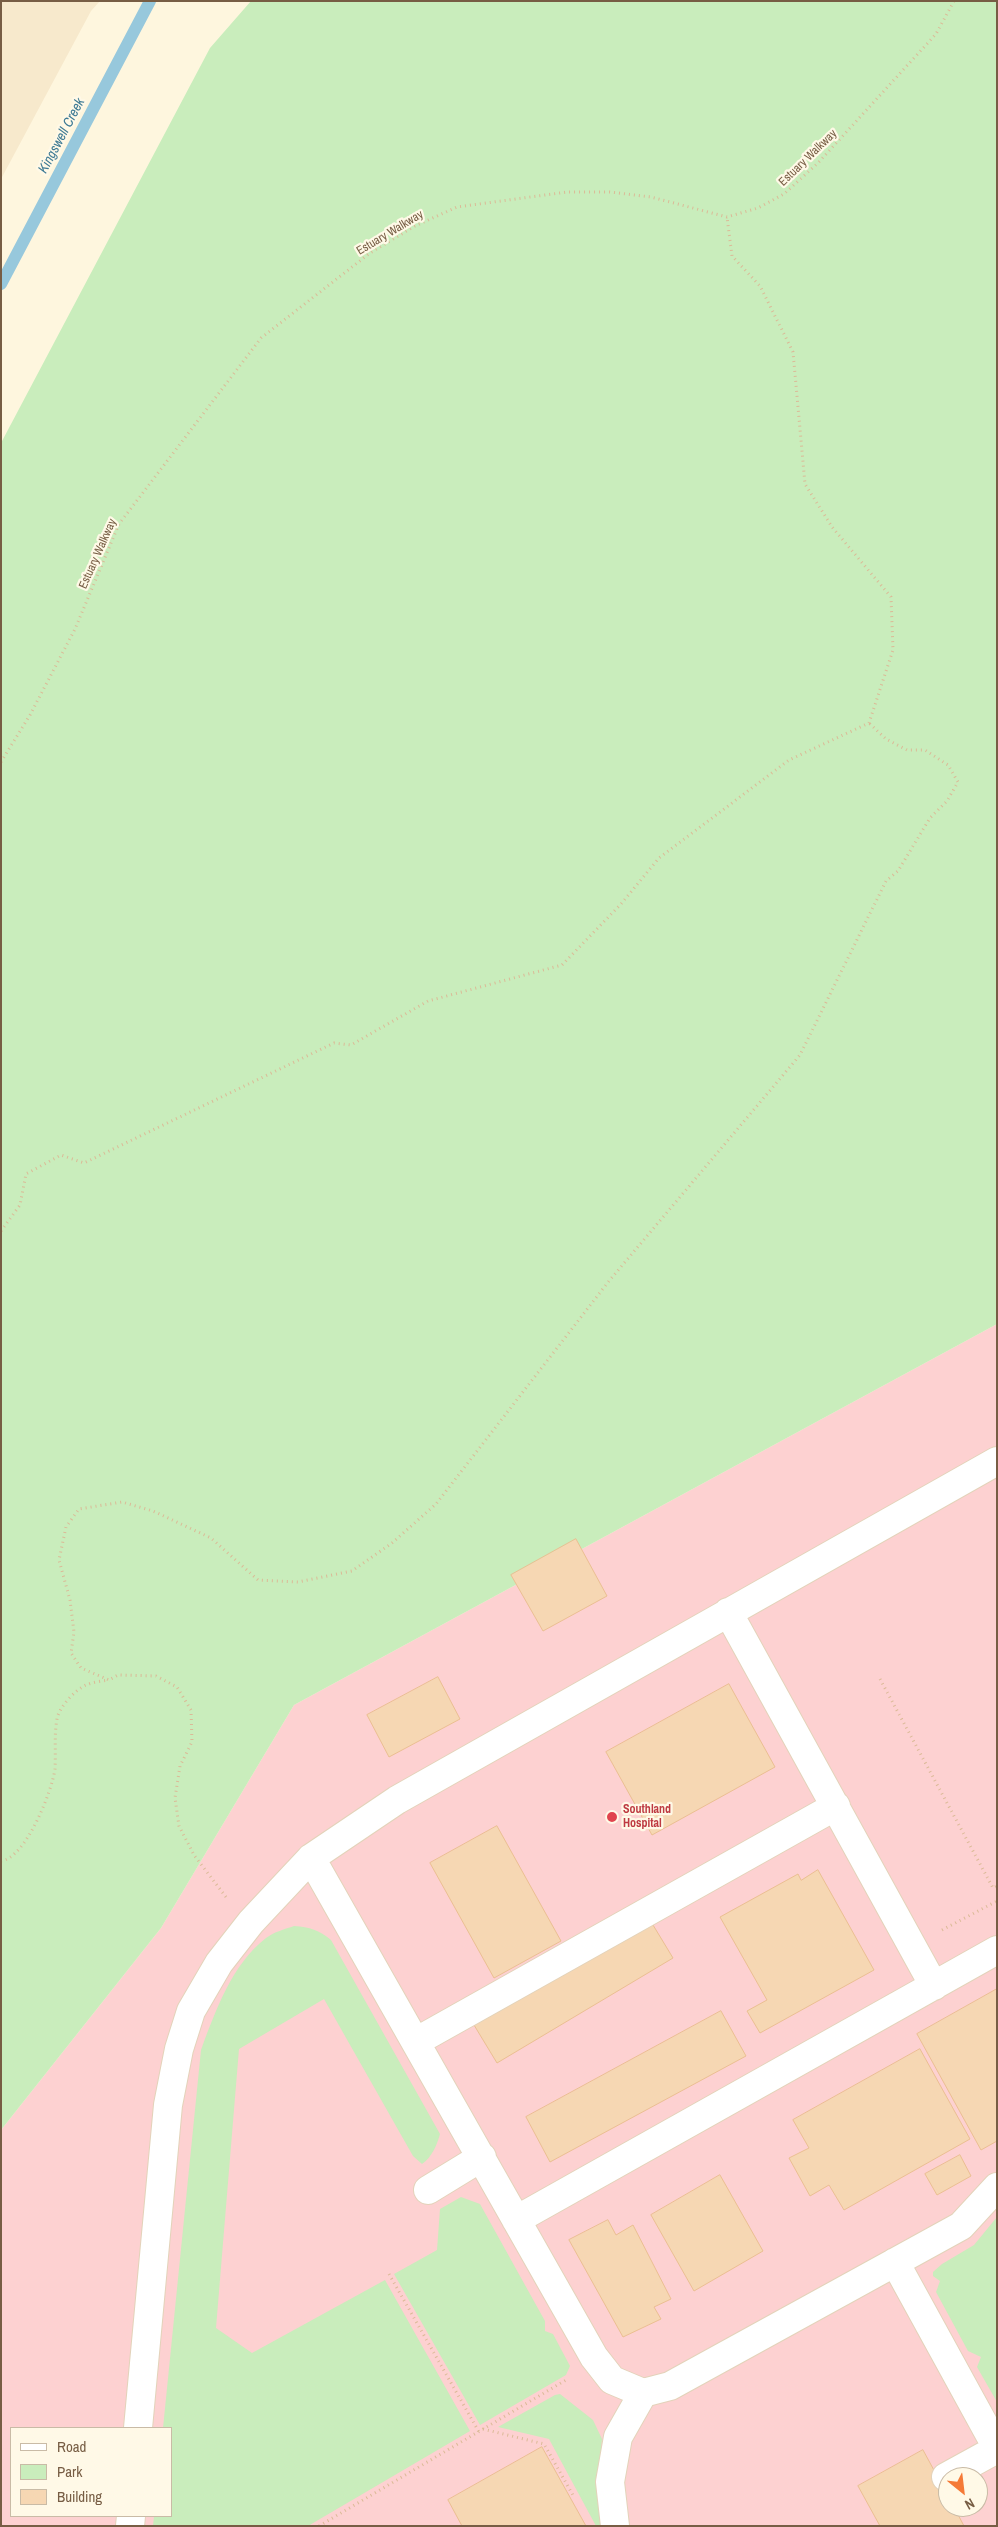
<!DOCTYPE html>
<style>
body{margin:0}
#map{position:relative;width:998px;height:2527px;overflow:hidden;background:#fef6de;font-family:"Archivo Narrow",sans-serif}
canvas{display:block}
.frame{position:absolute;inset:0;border:2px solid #775d44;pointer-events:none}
.legend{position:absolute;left:10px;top:2427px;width:162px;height:90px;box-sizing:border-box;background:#fff9e7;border:1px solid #c9bba6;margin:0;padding:6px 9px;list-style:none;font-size:15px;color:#775d44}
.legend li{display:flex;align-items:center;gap:10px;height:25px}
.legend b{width:25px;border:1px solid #c9bba6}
.north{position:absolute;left:938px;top:2467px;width:50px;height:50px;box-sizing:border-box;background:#fff9e7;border:1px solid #c9bba6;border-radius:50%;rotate:151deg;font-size:14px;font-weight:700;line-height:20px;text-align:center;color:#775d44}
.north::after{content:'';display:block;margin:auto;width:18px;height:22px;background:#f57a37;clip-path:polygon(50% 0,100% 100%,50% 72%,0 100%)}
</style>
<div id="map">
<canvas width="998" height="2527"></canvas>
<div class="frame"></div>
<ul class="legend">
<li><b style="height:6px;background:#fff"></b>Road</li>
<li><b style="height:14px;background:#c9edbc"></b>Park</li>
<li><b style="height:14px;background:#f6d7b3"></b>Building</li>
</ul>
<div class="north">N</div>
</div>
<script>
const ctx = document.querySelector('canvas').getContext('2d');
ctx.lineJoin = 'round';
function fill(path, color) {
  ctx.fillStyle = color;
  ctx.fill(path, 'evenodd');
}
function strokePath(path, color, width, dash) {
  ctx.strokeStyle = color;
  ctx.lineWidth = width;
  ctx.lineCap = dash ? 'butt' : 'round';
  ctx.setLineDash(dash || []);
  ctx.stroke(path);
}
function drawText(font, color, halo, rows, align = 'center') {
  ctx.font = font + ' "Archivo Narrow",sans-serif';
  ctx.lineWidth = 4.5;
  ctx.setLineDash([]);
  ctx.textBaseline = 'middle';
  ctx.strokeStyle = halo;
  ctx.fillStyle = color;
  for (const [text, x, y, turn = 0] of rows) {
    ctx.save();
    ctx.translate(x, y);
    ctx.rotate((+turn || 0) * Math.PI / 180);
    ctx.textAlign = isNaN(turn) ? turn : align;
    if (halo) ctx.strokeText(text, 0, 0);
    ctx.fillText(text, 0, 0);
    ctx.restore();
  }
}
const residential = new Path2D(`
 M 1,1 L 100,1 L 91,11 L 1,179 Z`);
const medical = new Path2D(`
 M 997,1324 L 997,2526 L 1,2526 L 1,2130 L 161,1928 L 294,1705 ZM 11,2428 L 171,2428 L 171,2516 L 11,2516 ZM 948,2477 L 978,2477 L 978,2507 L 948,2507 Z`);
const green = new Path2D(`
 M 251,1 L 997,1 L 997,1324 L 294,1705 L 161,1928 L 1,2130 L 1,443 L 210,48 Z
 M 294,1926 C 310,1927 319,1930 331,1940 L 440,2134 C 437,2145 432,2157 422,2164 L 413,2156 L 324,1999 L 239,2049 L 216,2328 L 252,2353 L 385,2280 L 470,2431 L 308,2526 L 153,2526 L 154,2516 L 171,2516 L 171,2428 L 163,2428 L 201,2050 C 215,2012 232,1964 266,1938 C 274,1932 285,1929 294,1926 Z
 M 461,2197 L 480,2204 L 545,2321 L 545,2331 L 553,2334 L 570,2366 L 566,2375 L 480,2425 L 394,2274 L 437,2250 L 440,2209 Z
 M 997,2217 L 997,2402 L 977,2367 L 981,2357 L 968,2351 L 936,2292 L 940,2281 L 933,2276 L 933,2272 L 942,2264 L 974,2245 Z
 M 560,2394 L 593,2420 L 602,2439 L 597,2491 L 603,2526 L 596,2526 L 549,2439 L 498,2427 L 555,2395 Z`);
const stream = new Path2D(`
 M 1,284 L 150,1`);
const building = new Path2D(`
 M 576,1539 L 607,1596 L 543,1631 L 511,1575 Z
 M 438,1677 L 460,1719 L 389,1757 L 367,1715 Z
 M 729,1684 L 775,1767 L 652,1835 L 606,1752 Z
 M 497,1826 L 561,1941 L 494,1978 L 430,1863 Z
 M 818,1870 L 874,1970 L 760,2033 L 747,2011 L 767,2000 L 720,1917 L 798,1874 L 801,1880 Z
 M 650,1920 L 673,1958 L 497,2063 L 474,2025 Z
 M 997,1989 L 997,2141 L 981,2150 L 917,2034 Z
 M 721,2011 L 746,2056 L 550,2162 L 526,2117 Z
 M 920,2049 L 970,2139 L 844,2210 L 829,2185 L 810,2196 L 789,2158 L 809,2148 L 793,2120 Z
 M 960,2155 L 971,2176 L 937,2195 L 925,2174 Z
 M 720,2175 L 763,2251 L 694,2291 L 651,2215 Z
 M 608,2220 L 616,2235 L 633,2225 L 671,2299 L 654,2307 L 661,2319 L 623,2337 L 569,2240 Z
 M 542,2447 L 586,2526 L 462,2526 L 448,2500 Z
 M 923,2450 L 948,2496 L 948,2507 L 954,2507 L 964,2526 L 880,2526 L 858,2486 Z`);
const path = new Path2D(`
 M 1,762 L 30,715 L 75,629 L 119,524 L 261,338 L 370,253 L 415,226 L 457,207 L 567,192 L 610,192 L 651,197 L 727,217 L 758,208 L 784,194 L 818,163 L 936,34 L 954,1
 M 1,1231 L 20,1205 L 26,1174 L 61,1155 L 84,1163 L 334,1043 L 351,1045 L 428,1001 L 562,965 L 621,904 L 659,858 L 789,760 L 869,723 L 893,650 L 891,597 L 832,527 L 805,484 L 793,352 L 760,286 L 732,256 L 727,217
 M 880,1679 L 993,1888 L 997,1886
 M 1,1861 C 26,1858 52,1791 55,1769 C 56,1752 54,1735 57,1719 C 59,1707 75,1690 86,1685 C 93,1682 102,1681 109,1680
 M 226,1897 L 194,1855 L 179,1826 L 175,1798 L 180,1766 L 192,1742 L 191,1710 L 177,1687 L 156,1676 L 118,1675 L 109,1680 L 81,1668 L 71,1653 L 74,1632 L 70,1600 L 59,1560 L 66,1527 L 79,1509 L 122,1502 L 153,1511 L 211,1538 L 258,1580 L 298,1582 L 352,1571 L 392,1543 L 436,1504 L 609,1281 L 800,1055 L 886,881 L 898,871 L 930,818 L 947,801 L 958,782 L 948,765 L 925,750 L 907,750 L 886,739 L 869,723
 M 942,1930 L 997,1901
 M 389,2274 L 479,2432
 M 483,2429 L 544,2444 L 574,2497
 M 319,2526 L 566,2380`);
const minor = new Path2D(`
 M 728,1612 L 934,1986
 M 311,1858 L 594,2357 L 612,2380 L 643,2393 L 670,2386 L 961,2226 L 997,2187
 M 417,2041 L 836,1806
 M 428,2190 L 482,2157
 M 516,2220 L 997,1950
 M 895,2262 L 997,2448
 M 138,2428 L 168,2105 L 179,2049 L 191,2011 L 219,1963 L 251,1922 L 311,1858 L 397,1800 L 997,1461
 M 946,2477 L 997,2449
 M 130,2526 L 131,2516
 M 615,2526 L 610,2482 L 618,2437 L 643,2393`);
const markers = [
 [612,1817,6,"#e0444e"]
];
const streetNames = [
 ["Estuary Walkway",808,158,-44],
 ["Estuary Walkway",390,233,-31],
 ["Estuary Walkway",98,554,-66]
];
const healthNames = [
 ["Southland",623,1810],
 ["Hospital",623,1824]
];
const waterNames = [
 ["Kingswell Creek",62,136,-62]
];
fill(residential, '#f7e9cc');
fill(medical, '#fdd1d1');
fill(green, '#c9edbc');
strokePath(stream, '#97c8dc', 12);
fill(building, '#f6d7b3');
strokePath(building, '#ebbf92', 1);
strokePath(minor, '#e3d3ba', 30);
strokePath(path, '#dbba97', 3, [1, 4]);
strokePath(minor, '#fff', 28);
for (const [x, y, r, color] of markers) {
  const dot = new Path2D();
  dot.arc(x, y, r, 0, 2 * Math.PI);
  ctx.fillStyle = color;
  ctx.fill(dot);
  strokePath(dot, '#fff9e7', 2);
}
drawText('12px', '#775d44', '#fff9e7', streetNames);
drawText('bold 12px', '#be3a42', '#fff9e7', healthNames, 'left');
drawText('italic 14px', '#3e7a94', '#fff9e7', waterNames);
</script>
